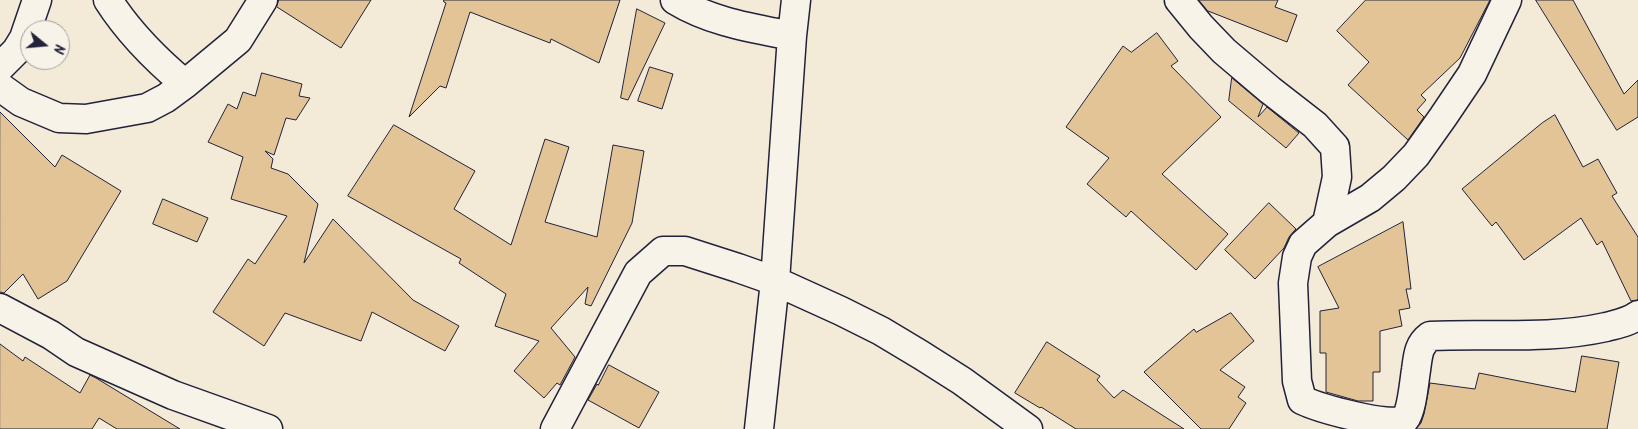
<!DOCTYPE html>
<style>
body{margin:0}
#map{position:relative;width:1638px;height:429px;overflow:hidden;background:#f3ead8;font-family:Kalam,sans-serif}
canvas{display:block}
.north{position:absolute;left:20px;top:20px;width:50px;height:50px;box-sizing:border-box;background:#f7f3e8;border:1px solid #a29fa3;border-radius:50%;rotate:107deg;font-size:14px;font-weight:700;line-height:20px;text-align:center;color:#22223b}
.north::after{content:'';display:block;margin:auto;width:18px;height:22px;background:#22223b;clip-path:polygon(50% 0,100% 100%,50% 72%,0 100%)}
</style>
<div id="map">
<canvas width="1638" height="429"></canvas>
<div class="north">N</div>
</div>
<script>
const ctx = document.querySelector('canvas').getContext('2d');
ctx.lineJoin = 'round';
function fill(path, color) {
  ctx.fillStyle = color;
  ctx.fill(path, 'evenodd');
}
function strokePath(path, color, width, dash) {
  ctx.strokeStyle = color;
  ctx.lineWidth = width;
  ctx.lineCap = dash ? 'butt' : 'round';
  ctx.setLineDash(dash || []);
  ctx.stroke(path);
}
const building = new Path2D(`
 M 279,0 L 371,0 L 341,48 L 277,7 Z
 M 444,0 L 620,0 L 599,63 L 551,39 L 550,43 L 470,12 L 446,88 L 440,86 L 409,117 L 446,3 L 444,2 Z
 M 1199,0 L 1278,0 L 1275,7 L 1297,15 L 1287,42 L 1208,11 Z
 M 1366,0 L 1490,0 L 1460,58 L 1421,95 L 1426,100 L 1417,110 L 1424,117 L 1408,140 L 1348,85 L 1369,62 L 1337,31 Z
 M 1536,0 L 1573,0 L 1624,94 L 1638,80 L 1638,117 L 1617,130 Z
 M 637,9 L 665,23 L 628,100 L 621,98 Z
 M 1157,33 L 1178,61 L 1171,66 L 1221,117 L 1162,174 L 1228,234 L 1196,270 L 1131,211 L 1126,217 L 1087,184 L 1109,158 L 1066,127 L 1123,46 L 1131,52 Z
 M 650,67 L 673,74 L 662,109 L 638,101 Z
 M 262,73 L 302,84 L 299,96 L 310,98 L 296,120 L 286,118 L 274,155 L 265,151 L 273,159 L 271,168 L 288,174 L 318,204 L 304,263 L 333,219 L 413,300 L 459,326 L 445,351 L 372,312 L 361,341 L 285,313 L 264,346 L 213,312 L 248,259 L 255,264 L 287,216 L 231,199 L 243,157 L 208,142 L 228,104 L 237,109 L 243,92 L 255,96 Z
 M 1232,78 L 1263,104 L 1258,117 L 1267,107 L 1299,133 L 1286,148 L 1229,101 Z
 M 0,112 L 55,167 L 62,155 L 121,191 L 67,281 L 38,299 L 23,274 L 4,293 L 0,292 Z
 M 1555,115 L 1583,167 L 1598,159 L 1617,193 L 1612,196 L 1638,237 L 1638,300 L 1631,301 L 1602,241 L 1597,245 L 1581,218 L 1524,260 L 1496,222 L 1492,226 L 1462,189 L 1542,123 Z
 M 394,125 L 475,171 L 454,209 L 511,245 L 545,139 L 569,147 L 545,222 L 597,237 L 613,145 L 644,151 L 632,223 L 591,306 L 585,304 L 588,287 L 551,328 L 575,357 L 560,385 L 557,383 L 544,398 L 514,371 L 539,341 L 495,326 L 506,294 L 459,263 L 461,259 L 348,196 Z
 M 163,199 L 208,218 L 197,242 L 153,224 Z
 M 1269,203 L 1296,229 L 1289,237 L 1284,248 L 1255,279 L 1225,250 Z
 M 1403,222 L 1411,289 L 1406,289 L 1410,308 L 1399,310 L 1402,326 L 1380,331 L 1380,372 L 1373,372 L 1373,401 L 1358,401 L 1326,392 L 1326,353 L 1320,353 L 1320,311 L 1339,308 L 1318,267 Z
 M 1231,313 L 1254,341 L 1220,370 L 1245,387 L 1238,397 L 1246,403 L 1229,429 L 1201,429 L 1144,372 L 1194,329 L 1196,332 Z
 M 1047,342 L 1100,376 L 1097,380 L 1114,398 L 1123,390 L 1184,429 L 1076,429 L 1041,407 L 1040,408 L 1015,393 Z
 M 0,344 L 23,361 L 25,357 L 80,393 L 90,375 L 96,378 L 180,429 L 117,429 L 99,418 L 92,429 L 0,429 Z
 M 1582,356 L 1619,362 L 1607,429 L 1416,429 L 1421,423 L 1424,414 L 1430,383 L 1475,389 L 1479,373 L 1575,392 Z
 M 609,365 L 659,392 L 639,428 L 588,400 L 597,384 L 598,385 Z`);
const street = new Path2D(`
 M 108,0 C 129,33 155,59 185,84
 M 675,0 C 711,22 752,28 792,36
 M 1179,0 L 1201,27 L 1224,51 L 1270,90 L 1315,125 L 1335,147 L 1337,177 L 1327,223
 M 1507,0 L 1472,74 L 1443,117 L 1416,155 L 1394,178 L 1370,198 L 1327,223 L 1303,244 L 1297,257 L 1293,283 L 1297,381 L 1302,400 C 1319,408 1392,429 1405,419 C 1412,410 1414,382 1416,370 C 1418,356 1418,345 1430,336 C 1488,333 1548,340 1606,327 C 1617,324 1629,322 1638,315
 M 0,67 L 16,51 L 24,38 L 37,0
 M 0,87 L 21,102 L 59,118 L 86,119 L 147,108 L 166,98 L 185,84 L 238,40 L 263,0
 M 0,308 L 51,335 L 76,352 L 173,395 L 268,429
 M 555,429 L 638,273 L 663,251 L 685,251 L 738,268 L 775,281 L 841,311 L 881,331 L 921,355 L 962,381 L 1028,429
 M 759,429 L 775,281 L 792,36 L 796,0`);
fill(building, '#e2c496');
strokePath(building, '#22223b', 1);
strokePath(street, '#22223b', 31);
strokePath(street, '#f7f3e8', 28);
</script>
